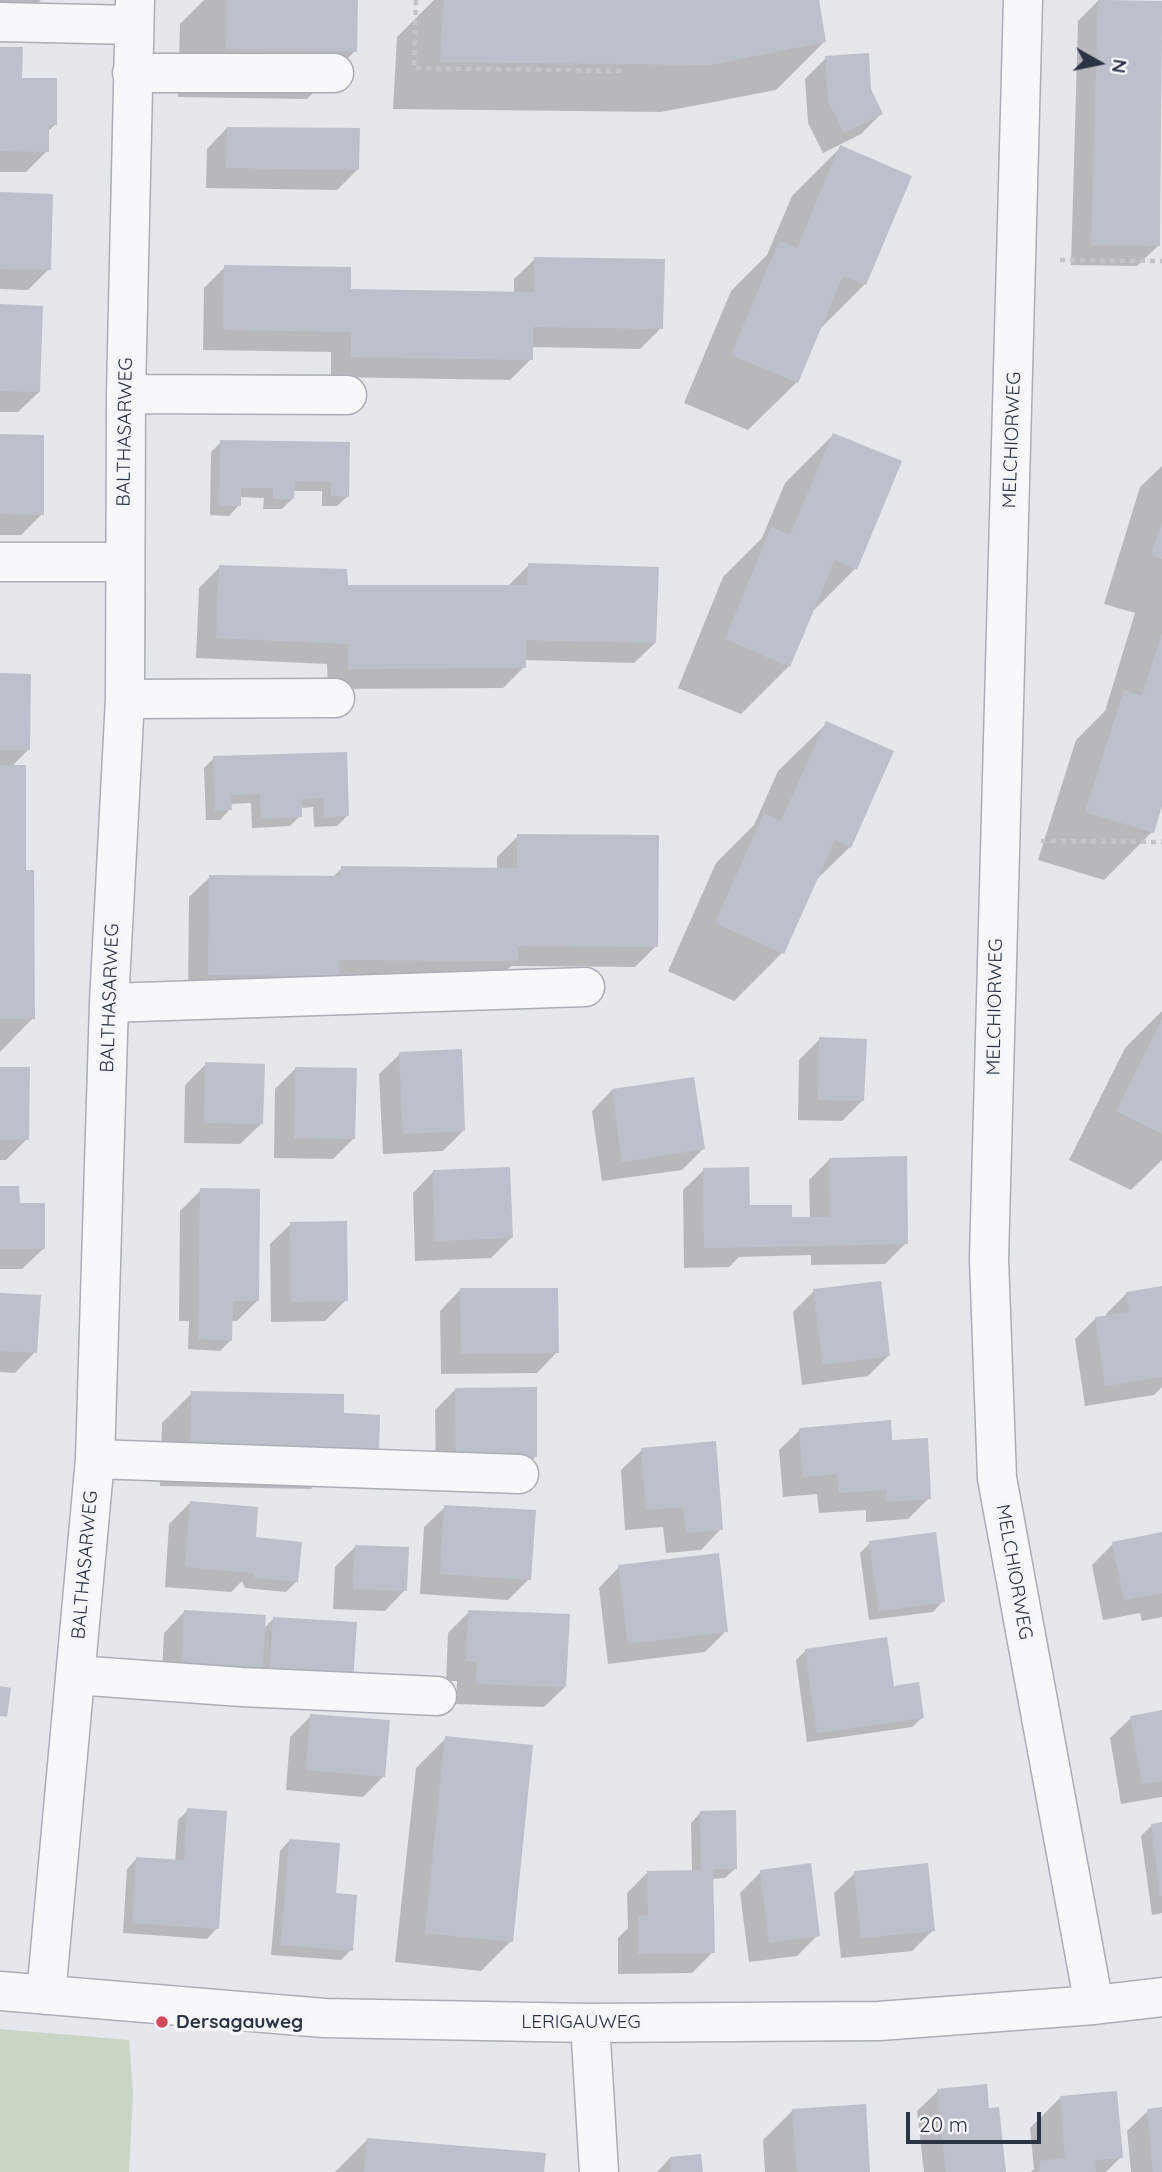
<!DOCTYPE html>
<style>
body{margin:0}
#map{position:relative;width:1162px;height:2172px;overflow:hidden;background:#e4e7ec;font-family:Quicksand,sans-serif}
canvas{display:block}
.north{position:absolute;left:1064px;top:28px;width:70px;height:70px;-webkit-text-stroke:5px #f4f6f9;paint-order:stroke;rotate:99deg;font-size:19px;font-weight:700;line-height:28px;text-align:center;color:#2b3445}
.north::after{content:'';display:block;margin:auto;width:24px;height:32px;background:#2b3445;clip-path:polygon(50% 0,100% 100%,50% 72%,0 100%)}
.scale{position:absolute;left:906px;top:2112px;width:135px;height:32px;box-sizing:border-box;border:4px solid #2b3445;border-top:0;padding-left:9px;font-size:21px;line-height:24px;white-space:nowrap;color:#2b3445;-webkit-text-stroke:5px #f4f6f9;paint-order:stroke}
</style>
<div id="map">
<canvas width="1162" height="2172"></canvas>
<div class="north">N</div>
<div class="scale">20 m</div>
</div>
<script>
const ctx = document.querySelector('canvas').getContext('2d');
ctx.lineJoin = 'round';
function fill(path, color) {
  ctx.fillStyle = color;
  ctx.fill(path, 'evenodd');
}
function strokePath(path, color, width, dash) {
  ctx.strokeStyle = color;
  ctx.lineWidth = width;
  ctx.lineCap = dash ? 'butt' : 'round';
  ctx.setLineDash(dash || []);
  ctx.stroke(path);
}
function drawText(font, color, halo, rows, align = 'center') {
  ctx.font = font + ' Quicksand,sans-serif';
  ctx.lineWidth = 7;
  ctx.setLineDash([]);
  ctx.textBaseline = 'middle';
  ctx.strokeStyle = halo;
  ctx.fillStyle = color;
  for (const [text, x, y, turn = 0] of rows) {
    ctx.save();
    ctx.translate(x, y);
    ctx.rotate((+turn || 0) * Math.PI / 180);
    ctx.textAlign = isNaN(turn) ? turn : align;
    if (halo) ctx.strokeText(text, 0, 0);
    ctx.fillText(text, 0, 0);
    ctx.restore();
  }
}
const green = new Path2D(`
 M 0,2029 L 129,2040 L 133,2094 L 129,2172 L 0,2172 Z`);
const shadow = new Path2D(`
 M 0,0 L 41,0 L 23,18 L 0,18 Z
 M 204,0 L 356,0 L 355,51 L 307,99 L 178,97 L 180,24 Z
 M 434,0 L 817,0 L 824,42 L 776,90 L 661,112 L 393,109 L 397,37 Z
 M 1099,0 L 1162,2 L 1158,246 L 1137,266 L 1071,265 L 1078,21 Z
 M 0,49 L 55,125 L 47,132 L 47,151 L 26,172 L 0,172 Z
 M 826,58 L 870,90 L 881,114 L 861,134 L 823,153 L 808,123 L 805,79 Z
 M 227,128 L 358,169 L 337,190 L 206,188 L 207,149 Z
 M 841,147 L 865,284 L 818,331 L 797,382 L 748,430 L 684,403 L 731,291 L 767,255 L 792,196 Z
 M 0,194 L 49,269 L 28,290 L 0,289 Z
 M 535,259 L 661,328 L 640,349 L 531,347 L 531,359 L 510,380 L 331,377 L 331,352 L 203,350 L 204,288 L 225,267 L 349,291 L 514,293 L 514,279 Z
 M 0,306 L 39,392 L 18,412 L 0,412 Z
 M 833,435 L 855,569 L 811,613 L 789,666 L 741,714 L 678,688 L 723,577 L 762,538 L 785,483 Z
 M 0,436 L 42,514 L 21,535 L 0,535 Z
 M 221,442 L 349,444 L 348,496 L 337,506 L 322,506 L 322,491 L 293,491 L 292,499 L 282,509 L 263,509 L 264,498 L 239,497 L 239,505 L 229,516 L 210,515 L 211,452 Z
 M 1162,466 L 1162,800 L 1152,832 L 1104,880 L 1038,860 L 1076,740 L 1105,711 L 1135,613 L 1104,604 L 1140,487 Z
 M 529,565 L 655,643 L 634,663 L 524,660 L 524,667 L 503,688 L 328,689 L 327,664 L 196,658 L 199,588 L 220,567 L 346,587 L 507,587 Z
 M 0,675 L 29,749 L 11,767 L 24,872 L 33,1018 L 0,1052 Z
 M 827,723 L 850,847 L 814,882 L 782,953 L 734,1001 L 668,971 L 716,863 L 754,825 L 778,771 Z
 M 345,753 L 347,816 L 337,826 L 314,827 L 313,807 L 300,808 L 300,816 L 290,826 L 252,828 L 251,803 L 230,804 L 230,809 L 220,820 L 206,820 L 204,768 L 214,758 Z
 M 518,836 L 656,946 L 635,967 L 511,966 L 496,981 L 188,995 L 189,897 L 210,877 L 332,878 L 342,868 L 497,869 L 497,857 Z
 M 1162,1011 L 1162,1160 L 1131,1190 L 1069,1160 L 1125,1048 Z
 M 820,1039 L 863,1100 L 842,1121 L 798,1120 L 799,1060 Z
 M 400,1054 L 464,1130 L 443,1151 L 383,1154 L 379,1074 Z
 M 206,1064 L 261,1124 L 240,1144 L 184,1143 L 185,1085 Z
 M 296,1068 L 353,1139 L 333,1159 L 274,1158 L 275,1089 Z
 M 0,1069 L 27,1139 L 6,1160 L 0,1160 Z
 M 612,1090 L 703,1149 L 682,1170 L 602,1181 L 592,1111 Z
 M 830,1159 L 906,1243 L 885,1264 L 811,1265 L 811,1255 L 739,1257 L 729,1267 L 684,1268 L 683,1190 L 704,1170 L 749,1207 L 791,1219 L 810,1219 L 809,1180 Z
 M 433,1172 L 511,1238 L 491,1258 L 415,1261 L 413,1193 Z
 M 0,1187 L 18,1205 L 43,1249 L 22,1269 L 0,1269 Z
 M 201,1190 L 258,1300 L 237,1321 L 231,1321 L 230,1341 L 220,1351 L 188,1349 L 189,1321 L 179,1321 L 180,1211 Z
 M 291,1224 L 346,1300 L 325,1321 L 271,1322 L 270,1244 Z
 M 460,1290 L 557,1352 L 537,1373 L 441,1374 L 440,1311 Z
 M 814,1291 L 888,1356 L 868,1376 L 802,1385 L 793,1312 Z
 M 1127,1293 L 1162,1293 L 1162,1387 L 1154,1395 L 1085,1406 L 1075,1339 L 1095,1319 L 1107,1317 L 1106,1314 Z
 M 0,1294 L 35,1352 L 15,1373 L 0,1372 Z
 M 456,1389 L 536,1456 L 515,1477 L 436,1478 L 435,1410 Z
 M 192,1393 L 339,1461 L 311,1489 L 160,1486 L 162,1423 Z
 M 800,1430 L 890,1442 L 929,1498 L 908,1519 L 866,1522 L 866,1510 L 819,1513 L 817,1494 L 783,1497 L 779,1450 Z
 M 642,1450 L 721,1529 L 701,1550 L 666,1553 L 663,1527 L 625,1530 L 621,1470 Z
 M 190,1503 L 254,1543 L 296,1582 L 286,1592 L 245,1588 L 242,1581 L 231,1592 L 165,1587 L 169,1524 Z
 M 445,1507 L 529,1579 L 508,1600 L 420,1594 L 424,1527 Z
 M 1162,1534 L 1162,1617 L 1142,1621 L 1140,1613 L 1103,1620 L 1092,1565 L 1113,1544 Z
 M 870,1543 L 943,1601 L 933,1612 L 869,1620 L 860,1553 Z
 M 356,1546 L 405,1590 L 385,1611 L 333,1609 L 335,1567 Z
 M 619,1567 L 726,1631 L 705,1652 L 608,1664 L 599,1588 Z
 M 184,1612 L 263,1629 L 274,1618 L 351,1682 L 161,1693 L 164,1633 Z
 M 469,1612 L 565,1687 L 544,1707 L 456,1704 L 457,1681 L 446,1681 L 448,1633 Z
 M 806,1650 L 892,1688 L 923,1717 L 912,1727 L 807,1742 L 796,1660 Z
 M 1162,1712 L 1162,1797 L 1121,1804 L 1110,1738 L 1131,1718 Z
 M 311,1716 L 384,1776 L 363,1797 L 286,1790 L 290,1737 Z
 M 446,1738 L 511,1941 L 481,1971 L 395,1962 L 416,1768 Z
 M 188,1810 L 217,1928 L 207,1939 L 123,1933 L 127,1869 L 137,1858 L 175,1862 L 178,1820 Z
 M 701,1812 L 736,1868 L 725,1878 L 711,1879 L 713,1952 L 692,1973 L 618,1974 L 618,1938 L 628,1928 L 627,1893 L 648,1872 L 692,1871 L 691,1823 Z
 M 1162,1824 L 1162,1913 L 1152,1915 L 1141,1836 L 1152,1825 Z
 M 290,1840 L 334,1895 L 351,1950 L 341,1960 L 271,1955 L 280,1851 Z
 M 761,1872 L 818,1935 L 797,1956 L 749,1962 L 740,1893 Z
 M 855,1873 L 933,1930 L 912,1951 L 841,1958 L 834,1893 Z
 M 938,2091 L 988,2110 L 1004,2172 L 924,2172 L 917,2111 Z
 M 1060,2098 L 1121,2157 L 1106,2172 L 1031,2172 L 1034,2169 L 1030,2128 Z
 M 1162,2109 L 1162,2172 L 1131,2172 L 1127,2131 L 1148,2111 Z
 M 793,2110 L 868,2172 L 765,2172 L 763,2140 Z
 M 368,2139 L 542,2172 L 335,2172 Z
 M 670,2158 L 701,2172 L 657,2172 Z`);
const building = new Path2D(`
 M 227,0 L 358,0 L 357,52 L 226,49 Z
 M 444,0 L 819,0 L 826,42 L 711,65 L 440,62 Z
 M 1098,0 L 1162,1 L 1160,246 L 1091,245 Z
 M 0,47 L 23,47 L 22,78 L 57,78 L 57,125 L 49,125 L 49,152 L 0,151 Z
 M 869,53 L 871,89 L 883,114 L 844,133 L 828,101 L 825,56 Z
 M 227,127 L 360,128 L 359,170 L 226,168 Z
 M 840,145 L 912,176 L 866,285 L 843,276 L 798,383 L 731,355 L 779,241 L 797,248 Z
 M 0,192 L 53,194 L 51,270 L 0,269 Z
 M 534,257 L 665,259 L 663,329 L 533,327 L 533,360 L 351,357 L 351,332 L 223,330 L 224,265 L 351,267 L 351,289 L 534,292 Z
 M 0,304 L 43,306 L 40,392 L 0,391 Z
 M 833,433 L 902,461 L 857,570 L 835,560 L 790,667 L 725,639 L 771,527 L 790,535 Z
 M 0,434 L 44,435 L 44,515 L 0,514 Z
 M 220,440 L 350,442 L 349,497 L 331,496 L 331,482 L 295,481 L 294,499 L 273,499 L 273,488 L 241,488 L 241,506 L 219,506 Z
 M 1162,523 L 1162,559 L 1151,555 Z
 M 528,563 L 659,567 L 656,643 L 526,640 L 526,668 L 348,669 L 348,644 L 216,638 L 219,565 L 347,569 L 348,585 L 527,585 Z
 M 1162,633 L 1162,806 L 1154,833 L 1085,812 L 1124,690 L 1142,696 Z
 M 0,673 L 31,674 L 30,750 L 0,750 Z
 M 826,721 L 894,751 L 851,848 L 835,840 L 784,954 L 715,923 L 764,813 L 781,821 Z
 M 347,752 L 349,816 L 324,817 L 323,798 L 302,799 L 302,817 L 261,819 L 260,794 L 231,795 L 232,810 L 215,811 L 213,756 Z
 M 0,765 L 26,765 L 26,870 L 34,870 L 35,1019 L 0,1019 Z
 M 517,834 L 659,835 L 658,947 L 518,946 L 518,961 L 339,960 L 339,976 L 208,975 L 209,875 L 341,876 L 341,866 L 517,868 Z
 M 1162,1019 L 1162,1134 L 1116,1111 Z
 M 819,1037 L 867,1039 L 864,1101 L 818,1100 Z
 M 462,1049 L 465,1131 L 403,1134 L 399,1052 Z
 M 205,1062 L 265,1064 L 263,1124 L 204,1123 Z
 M 0,1067 L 30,1067 L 29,1140 L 0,1140 Z
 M 295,1067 L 357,1068 L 355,1139 L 294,1138 Z
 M 694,1077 L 705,1149 L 622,1162 L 612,1089 Z
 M 907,1156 L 908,1244 L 704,1248 L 703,1168 L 749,1167 L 750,1205 L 792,1205 L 792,1217 L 830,1217 L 829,1158 Z
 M 510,1167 L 513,1238 L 435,1241 L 433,1170 Z
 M 0,1186 L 19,1186 L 20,1203 L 45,1203 L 45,1249 L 0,1249 Z
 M 200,1188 L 260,1189 L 259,1301 L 233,1301 L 232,1341 L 198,1339 Z
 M 347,1221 L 348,1301 L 291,1302 L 290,1222 Z
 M 881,1281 L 890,1356 L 823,1365 L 813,1289 Z
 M 1162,1286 L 1162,1377 L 1105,1386 L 1095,1317 L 1129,1312 L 1126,1292 Z
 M 460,1288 L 558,1288 L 559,1353 L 461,1354 Z
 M 0,1293 L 41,1295 L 37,1353 L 0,1351 Z
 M 537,1387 L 537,1457 L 456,1457 L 455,1388 Z
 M 191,1391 L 344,1394 L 344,1413 L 380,1415 L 379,1453 L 190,1457 Z
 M 891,1420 L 892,1440 L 928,1438 L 931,1499 L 886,1502 L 886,1490 L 839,1493 L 837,1474 L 803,1477 L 799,1428 Z
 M 716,1441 L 723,1530 L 686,1533 L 683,1507 L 646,1510 L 641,1448 Z
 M 190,1501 L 258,1507 L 256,1537 L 302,1542 L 298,1582 L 255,1578 L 253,1573 L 185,1567 Z
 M 444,1505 L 536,1510 L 531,1580 L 440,1574 Z
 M 936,1532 L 945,1602 L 879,1611 L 869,1541 Z
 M 1162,1532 L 1162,1593 L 1124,1600 L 1112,1542 Z
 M 355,1545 L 409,1547 L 407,1591 L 353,1589 Z
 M 719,1553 L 728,1632 L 628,1644 L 618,1565 Z
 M 184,1610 L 266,1615 L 262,1677 L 181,1673 Z
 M 468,1610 L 570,1614 L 566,1687 L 476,1684 L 477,1661 L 466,1661 Z
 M 273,1617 L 357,1622 L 353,1683 L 269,1677 Z
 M 887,1637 L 894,1686 L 919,1682 L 924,1718 L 817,1733 L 805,1649 Z
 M 0,1686 L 11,1688 L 7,1717 L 0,1716 Z
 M 1162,1710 L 1162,1781 L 1142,1784 L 1130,1716 Z
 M 310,1714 L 390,1720 L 385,1777 L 306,1770 Z
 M 445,1736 L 533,1745 L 513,1942 L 425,1933 Z
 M 187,1808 L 227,1811 L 219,1929 L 132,1923 L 136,1857 L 184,1860 Z
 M 736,1810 L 737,1869 L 713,1869 L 715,1953 L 638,1954 L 638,1916 L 648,1915 L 647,1871 L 701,1870 L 700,1811 Z
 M 1162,1822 L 1162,1896 L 1160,1897 L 1151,1824 Z
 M 289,1839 L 340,1843 L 336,1893 L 357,1895 L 353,1951 L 281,1945 Z
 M 811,1863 L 820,1936 L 769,1943 L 760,1870 Z
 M 928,1863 L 935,1931 L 861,1938 L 854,1871 Z
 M 987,2084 L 989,2108 L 999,2107 L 1006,2172 L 946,2172 L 937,2089 Z
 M 1117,2091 L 1123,2158 L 1095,2160 L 1096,2172 L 1040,2172 L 1040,2161 L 1065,2158 L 1060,2096 Z
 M 866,2104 L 870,2172 L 797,2172 L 792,2109 Z
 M 1162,2107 L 1162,2172 L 1153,2172 L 1147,2109 Z
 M 367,2138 L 546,2153 L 544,2172 L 364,2172 Z
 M 701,2154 L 703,2172 L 670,2172 L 670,2157 Z`);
const path = new Path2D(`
 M 416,0 L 414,68 L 626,71
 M 1060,260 L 1162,261
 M 1041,841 L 1162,842`);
const minor = new Path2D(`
 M 1023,0 L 989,1259 L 997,1478 L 1094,2005
 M 0,22 L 134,25
 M 132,73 L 334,73
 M 126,394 L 347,395
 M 0,562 L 124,562
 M 125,699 L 335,698
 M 109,1003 L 585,987
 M 95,1459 L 519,1474
 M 75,1675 L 242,1687 L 437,1696
 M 0,1991 L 324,2018 L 590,2023 L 879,2021 L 1094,2005 L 1162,1997
 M 46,1995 L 95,1459 L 109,1003 L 125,699 L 126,394 L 135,0
 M 590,2023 L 599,2172`);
const markers = [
 [162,2022,7,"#d1495b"]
];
const streetNames = [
 ["BALTHASARWEG",125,432,-89],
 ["MELCHIORWEG",1012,440,-88],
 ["BALTHASARWEG",110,998,-88],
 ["MELCHIORWEG",995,1007,-89],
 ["BALTHASARWEG",85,1565,-85],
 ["MELCHIORWEG",1014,1572,80],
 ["LERIGAUWEG",581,2022]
];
const poiNames = [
 ["Dersagauweg",176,2022]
];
fill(green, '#c9d6c5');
fill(shadow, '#0003');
fill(building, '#bbc0ca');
strokePath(minor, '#a9aeb7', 41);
strokePath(path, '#c2c5cb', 4.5, [5, 5]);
strokePath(minor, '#f7f8fa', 38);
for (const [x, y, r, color] of markers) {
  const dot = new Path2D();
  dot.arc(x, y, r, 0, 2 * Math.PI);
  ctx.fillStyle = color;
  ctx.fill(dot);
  strokePath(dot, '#f4f6f9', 2.5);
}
drawText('19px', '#2b3445', '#f4f6f9', streetNames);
drawText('bold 19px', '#2b3445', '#f4f6f9', poiNames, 'left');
</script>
